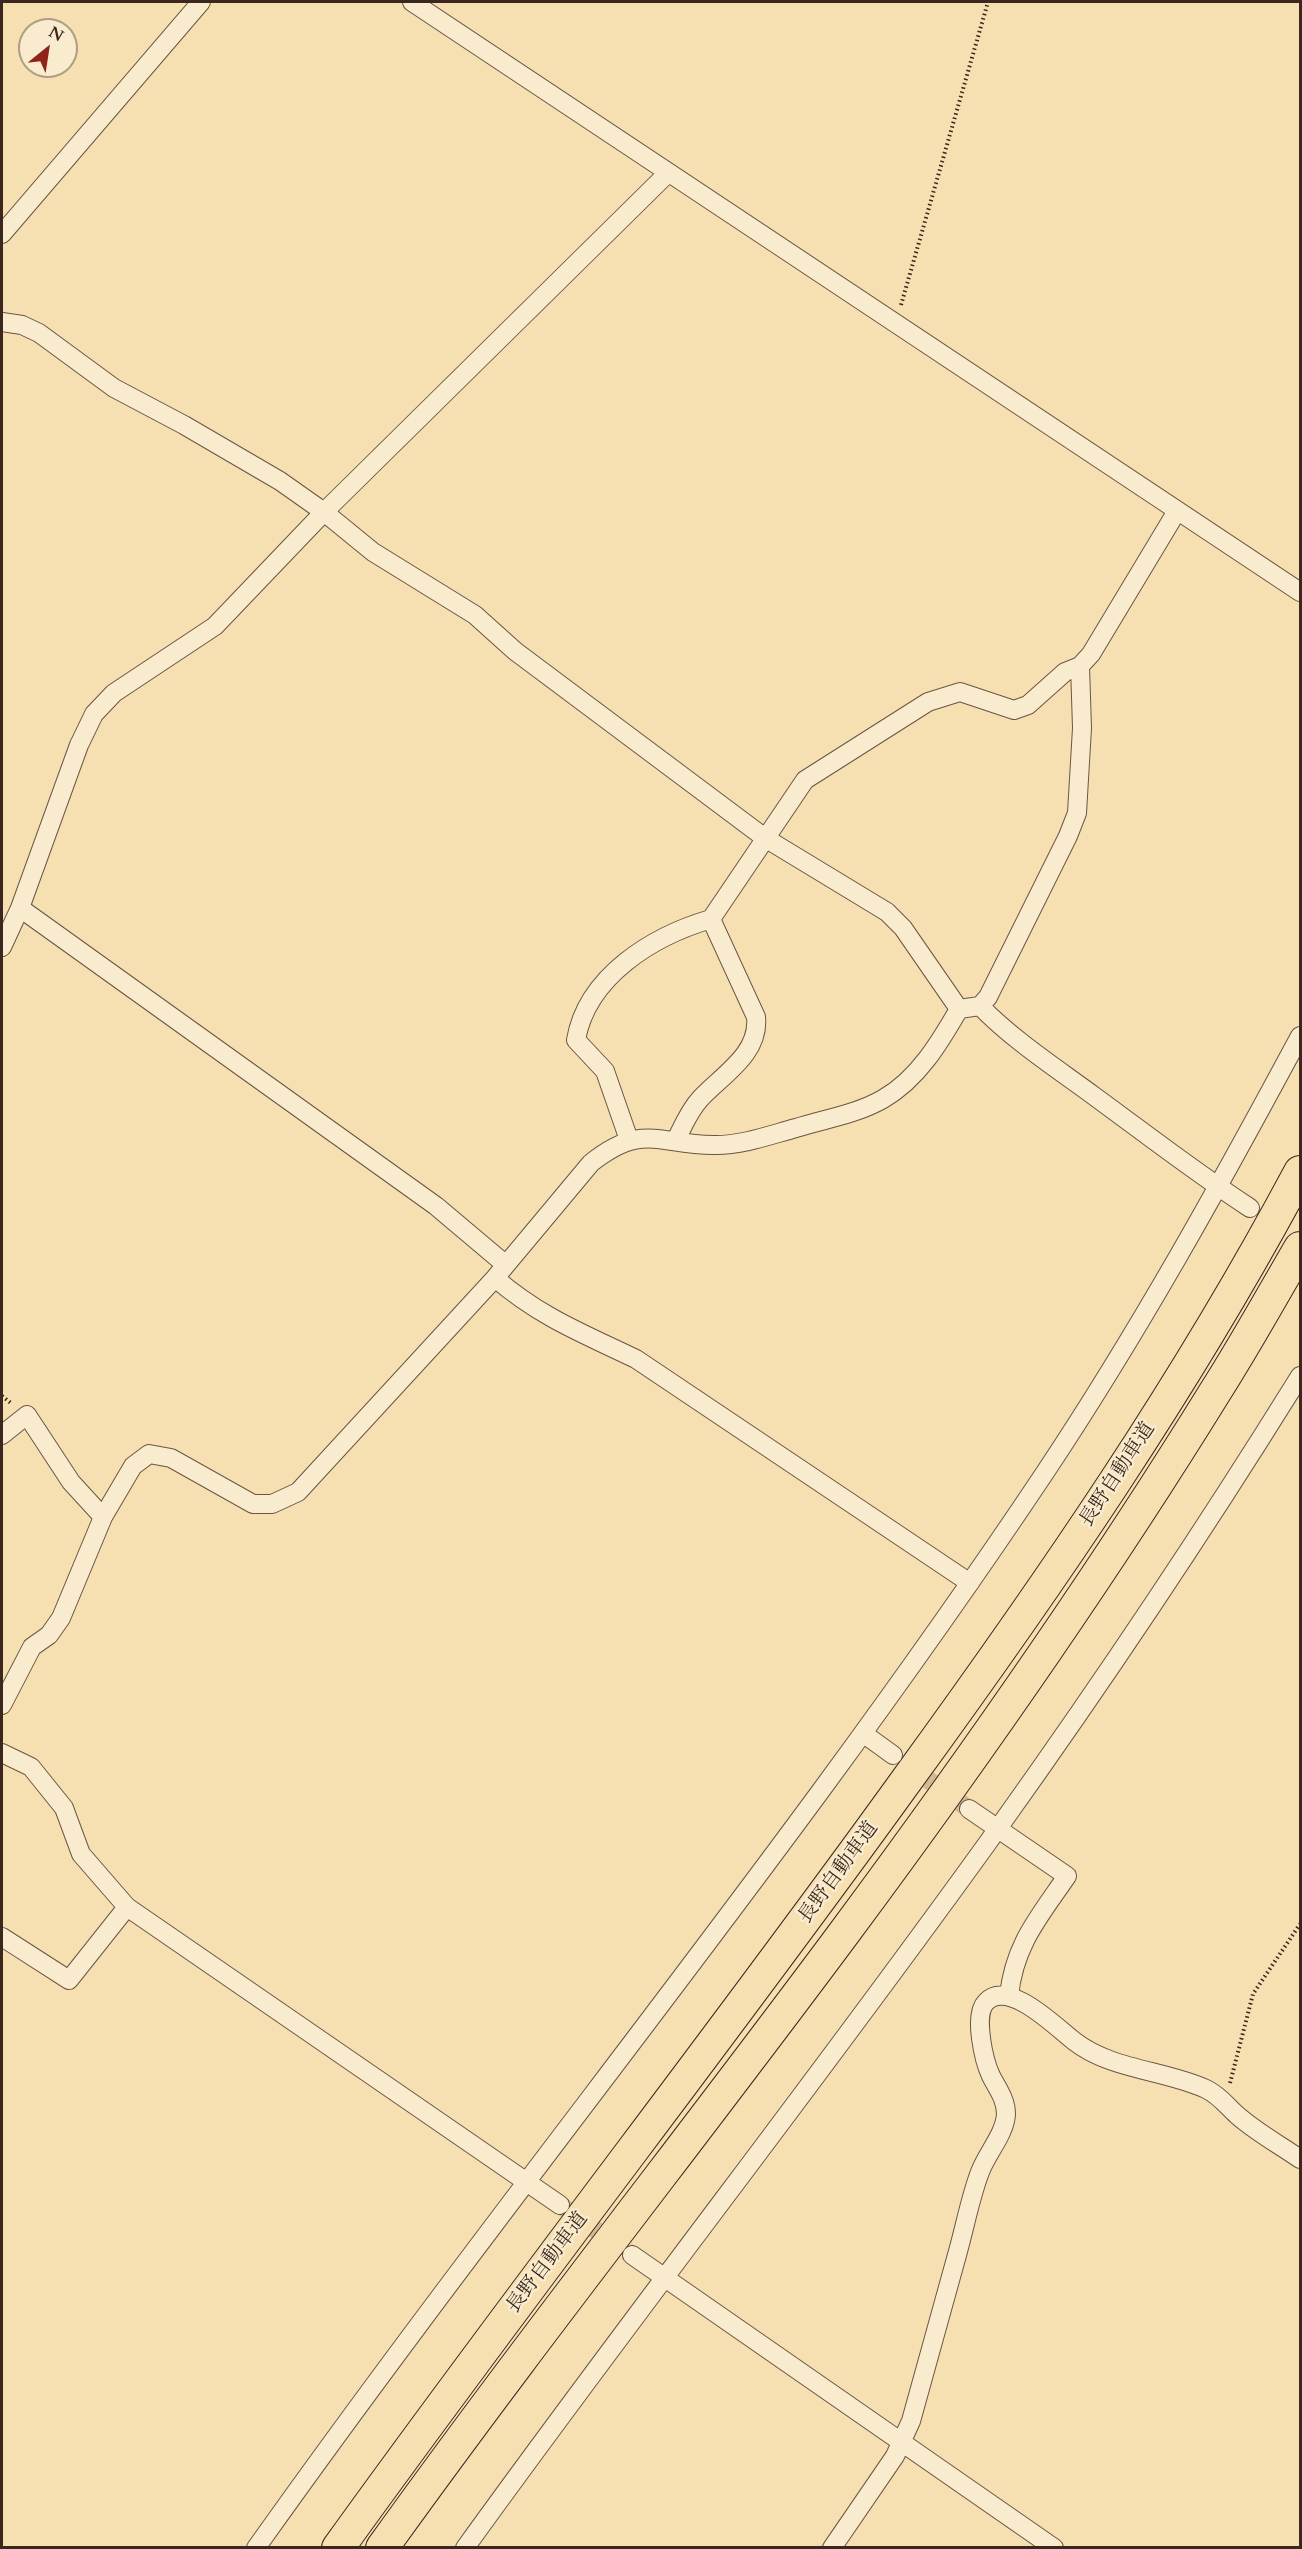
<!DOCTYPE html>
<meta charset="utf-8">
<style>
body{margin:0}
#map{position:relative;width:1302px;height:2549px;overflow:hidden;background:#f6e0b2;font-family:Cardo,serif}
canvas{display:block}
.frame{position:absolute;inset:0;border:3px solid #3c271f;pointer-events:none}
.north{position:absolute;left:18px;top:18px;width:60px;height:60px;box-sizing:border-box;background:#f9ebcd;border:2px solid #ad9d87;border-radius:50%;rotate:30deg;font-size:16px;font-weight:700;line-height:24px;text-align:center;color:#3c271f}
.north::after{content:'';display:block;margin:auto;width:21px;height:27px;background:#8f2418;clip-path:polygon(50% 0,100% 100%,50% 72%,0 100%)}
</style>
<div id="map">
<canvas width="1302" height="2549"></canvas>
<div class="frame"></div>
<div class="north">N</div>
</div>
<script>
const ctx = document.querySelector('canvas').getContext('2d');
ctx.lineJoin = 'round';
function strokePath(path, color, width, dash) {
  ctx.strokeStyle = color;
  ctx.lineWidth = width;
  ctx.lineCap = dash ? 'butt' : 'round';
  ctx.setLineDash(dash || []);
  ctx.stroke(path);
}
function drawText(font, color, halo, rows, align = 'center') {
  ctx.font = font + ' Cardo,"Noto Serif JP",serif';
  ctx.lineWidth = 5;
  ctx.setLineDash([]);
  ctx.textBaseline = 'middle';
  ctx.strokeStyle = halo;
  ctx.fillStyle = color;
  for (const [text, x, y, turn = 0] of rows) {
    ctx.save();
    ctx.translate(x, y);
    ctx.rotate((+turn || 0) * Math.PI / 180);
    ctx.textAlign = isNaN(turn) ? turn : align;
    if (halo) ctx.strokeText(text, 0, 0);
    ctx.fillText(text, 0, 0);
    ctx.restore();
  }
}
const minorTunnel = new Path2D(`
 M 906,1764 L 969,1809
 M 560,2205 L 632,2255`);
const path = new Path2D(`
 M 901,305 L 988,2
 M 2,1396 L 12,1404
 M 1230,2083 L 1253,1994 L 1300,1924`);
const minor = new Path2D(`
 M 412,2 L 1300,592
 M 2,234 L 201,2
 M 2,322 L 22,325 L 39,333 L 114,388 L 184,425 L 280,481 L 324,512 L 373,552 L 475,615 L 515,651 L 765,838 L 887,912 L 903,928 L 959,1009
 M 20,908 L 436,1206 L 506,1265
 M 711,919 L 805,780 L 928,702 L 960,692 L 1014,710 L 1028,705 L 1065,672 L 1080,666
 M 2,947 L 20,908 L 79,745 L 94,714 L 114,693 L 215,626 L 324,512 L 668,173
 M 980,1006 C 1013,1040 1056,1068 1094,1096 C 1146,1134 1196,1173 1250,1208
 M 629,1140 L 605,1071 L 576,1040 C 587,976 653,936 711,919 L 756,1017 C 760,1054 722,1075 700,1099 C 689,1111 683,1126 676,1140
 M 495,1278 C 540,1317 584,1334 636,1359 L 970,1583
 M 2,1435 L 27,1415 L 71,1482 L 103,1517
 M 2,1705 L 32,1647 L 49,1635 L 61,1618 L 103,1517 L 133,1466 L 149,1454 L 171,1458 L 253,1504 L 272,1504 L 298,1492 L 495,1278 L 591,1163 C 644,1121 659,1146 716,1145 C 743,1145 770,1135 796,1128 C 825,1119 857,1114 883,1099 C 918,1079 940,1042 959,1009 L 980,1006 L 988,997 L 1068,836 L 1077,813 L 1082,728 L 1080,666 L 1091,654 L 1177,511
 M 864,1734 L 893,1755
 M 2,1753 L 31,1767 L 64,1808 L 81,1854 L 127,1907 L 560,2205
 M 969,1809 L 1067,1876 C 1039,1917 1014,1945 1009,1996
 M 2,1937 L 69,1980 L 127,1907
 M 632,2255 L 1054,2548
 M 256,2548 C 513,2186 797,1844 1044,1474 C 1138,1333 1220,1185 1300,1036
 M 465,2548 C 640,2305 825,2070 999,1827 C 1104,1680 1205,1529 1300,1376
 M 832,2548 L 895,2456 L 911,2421 C 926,2366 942,2310 957,2255 C 965,2227 970,2198 980,2172 C 987,2153 1005,2134 1006,2114 C 1006,2099 997,2088 991,2076 C 984,2061 973,2015 986,2002 C 1008,1978 1057,2028 1074,2041 C 1111,2070 1165,2070 1206,2089 C 1219,2095 1227,2106 1237,2115 C 1256,2132 1280,2145 1300,2159`);
const motorway = new Path2D(`
 M 338,2548 C 524,2289 720,2039 906,1781 C 1048,1586 1186,1386 1300,1172
 M 382,2548 C 532,2339 691,2139 844,1933 C 974,1758 1100,1578 1215,1392 C 1245,1345 1272,1296 1300,1248`);
const streetNames = [
 ["長野自動車道",1118,1475,-57],
 ["長野自動車道",839,1873,-54],
 ["長野自動車道",548,2263,-53]
];
strokePath(minorTunnel, '#d1bb95', 18, [18, 9]);
strokePath(minor, '#6a5544', 20);
strokePath(motorway, '#3c271f', 34);
strokePath(path, '#3c271f', 4, [1.5, 3]);
strokePath(minor, '#f9ebcd', 18);
strokePath(motorway, '#f6e0b2', 32);
drawText('20px', '#3c271f', '#f9ebcd', streetNames);
</script>
